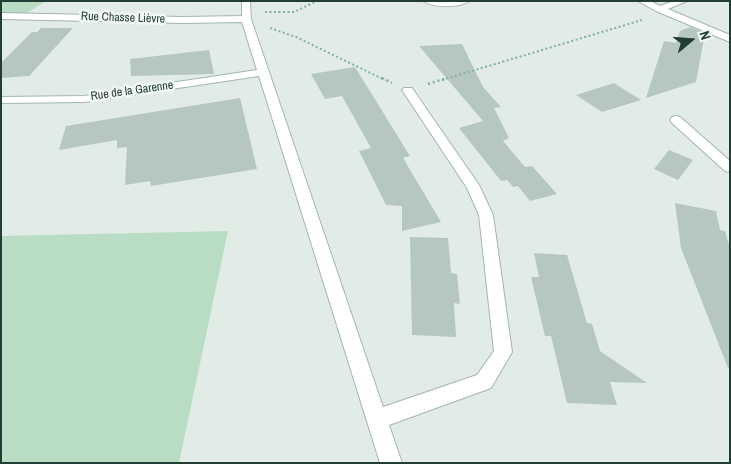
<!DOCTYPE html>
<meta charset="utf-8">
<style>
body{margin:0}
#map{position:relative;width:731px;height:464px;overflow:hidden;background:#e1ece7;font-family:"Archivo Narrow",sans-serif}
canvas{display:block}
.frame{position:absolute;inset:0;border:2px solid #213d36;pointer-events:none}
.north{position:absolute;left:666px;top:15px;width:50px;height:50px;-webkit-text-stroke:4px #f1f8f5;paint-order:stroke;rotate:72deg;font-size:14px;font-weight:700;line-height:20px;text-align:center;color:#213d36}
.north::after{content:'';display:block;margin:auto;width:18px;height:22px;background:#213d36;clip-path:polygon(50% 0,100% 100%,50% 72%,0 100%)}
</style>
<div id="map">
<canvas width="731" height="464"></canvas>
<div class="frame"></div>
<div class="north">N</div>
</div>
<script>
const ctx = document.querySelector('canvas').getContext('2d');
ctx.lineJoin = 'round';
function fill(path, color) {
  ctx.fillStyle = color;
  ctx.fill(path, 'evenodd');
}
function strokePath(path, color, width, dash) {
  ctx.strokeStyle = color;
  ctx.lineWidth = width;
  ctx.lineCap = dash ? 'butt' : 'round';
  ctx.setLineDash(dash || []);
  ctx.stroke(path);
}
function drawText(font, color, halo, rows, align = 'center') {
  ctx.font = font + ' "Archivo Narrow",sans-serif';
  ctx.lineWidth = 5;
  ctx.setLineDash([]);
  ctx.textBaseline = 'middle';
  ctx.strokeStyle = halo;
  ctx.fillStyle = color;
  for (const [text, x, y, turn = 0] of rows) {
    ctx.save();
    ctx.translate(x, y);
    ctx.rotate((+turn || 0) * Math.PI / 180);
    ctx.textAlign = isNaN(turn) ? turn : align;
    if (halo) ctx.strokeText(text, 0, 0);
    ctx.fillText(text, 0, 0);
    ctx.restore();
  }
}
const green = new Path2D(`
 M 1,1 L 46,1 L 27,13 L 1,13 Z
 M 228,231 L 179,463 L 1,463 L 1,236 Z`);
const building = new Path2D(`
 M 690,27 L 705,33 L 696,82 L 646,98 L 664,41 L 676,43 L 680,31 Z
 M 41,28 L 73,28 L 29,76 L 1,78 L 1,63 L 32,32 L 37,32 Z
 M 462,44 L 483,87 L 501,107 L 494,108 L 509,138 L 503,141 L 525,167 L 532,166 L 557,194 L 530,201 L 518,186 L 513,187 L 507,180 L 501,181 L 459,128 L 483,121 L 419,46 Z
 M 209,50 L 214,74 L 131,76 L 130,59 Z
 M 355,67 L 410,156 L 403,158 L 441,222 L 402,231 L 402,206 L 386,205 L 359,151 L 371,148 L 342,96 L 325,99 L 311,74 Z
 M 614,83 L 641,100 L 602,112 L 576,95 Z
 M 240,98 L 257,169 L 151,186 L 150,181 L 125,185 L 127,147 L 117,148 L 117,140 L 59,150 L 66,126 Z
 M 669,150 L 693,160 L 678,180 L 654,169 Z
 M 675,203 L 716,211 L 720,230 L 725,231 L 730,248 L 730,368 L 728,368 L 681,248 Z
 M 410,237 L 448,238 L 451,273 L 457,274 L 460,304 L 454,303 L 456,337 L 412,335 Z
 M 534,253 L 567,255 L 587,323 L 592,324 L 600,351 L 647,383 L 610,382 L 617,405 L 567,403 L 551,336 L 545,336 L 531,277 L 539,277 Z`);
const pathFar1 = new Path2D(`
 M 265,12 L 294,12 L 317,1
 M 270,28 L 296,37 L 385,80
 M 442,80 L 642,20`);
const path = new Path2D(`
 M 382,78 L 392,83
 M 428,84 L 447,78`);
const minor = new Path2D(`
 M 242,1 L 250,1 L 251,19 L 383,407 L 477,375 L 494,351 L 479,215 L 467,188 L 402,90 L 404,88 L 412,88 L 479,185 L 493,215 L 512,352 L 491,388 L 389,425 L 402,463 L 380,463 L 259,76 L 84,102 L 1,103 L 1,97 L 84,96 L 257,70 L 242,22 L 183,23 L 1,19 L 1,13 L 183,17 L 242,16 Z
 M 423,1 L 470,1 C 459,8 434,8 423,1 Z
 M 638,1 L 650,1 L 660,6 L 674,1 L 687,1 L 668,9 L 730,35 L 730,42 L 656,11 Z
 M 676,116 L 680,117 L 730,161 L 730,172 L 725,171 L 672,123 L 670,120 L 672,117 Z`);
const farStreetnames = [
 ["Rue Chasse Lièvre",123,18,2],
 ["Rue de la Garenne",132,91,-8]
];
fill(green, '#b9ddc4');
fill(building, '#b6c7c0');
strokePath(minor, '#a4b4ae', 2);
strokePath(pathFar1, '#80b0a3', 2, [2, 2.5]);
strokePath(path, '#80b0a3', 2.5, [2, 3]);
fill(minor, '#fff');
drawText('12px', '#213d36', '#f1f8f5', farStreetnames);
</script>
